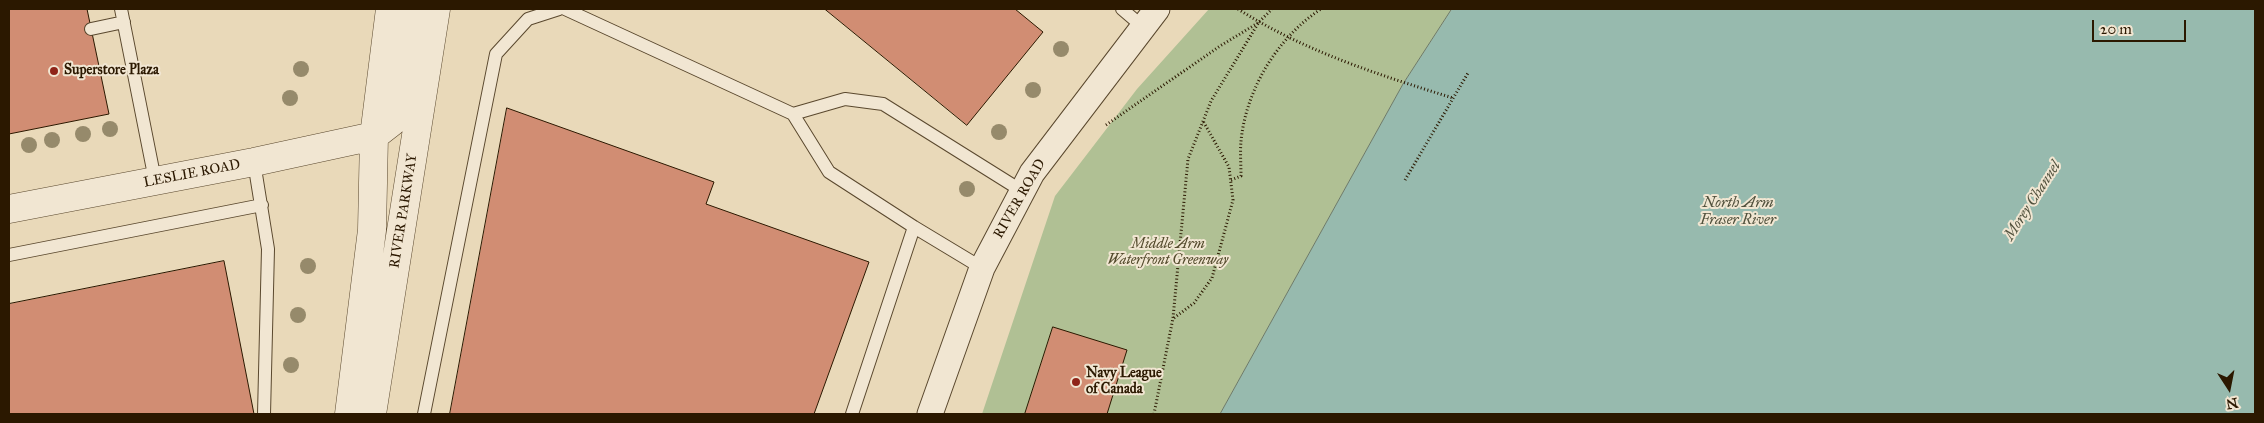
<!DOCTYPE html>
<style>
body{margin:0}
#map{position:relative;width:2264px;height:423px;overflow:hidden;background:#e9d9b9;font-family:"IM FELL Great Primer",serif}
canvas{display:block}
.frame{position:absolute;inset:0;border:10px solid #2b1800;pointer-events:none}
.north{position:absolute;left:2204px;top:363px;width:50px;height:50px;-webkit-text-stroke:4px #f1e6d2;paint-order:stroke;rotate:169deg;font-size:14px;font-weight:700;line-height:20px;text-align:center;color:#2b1800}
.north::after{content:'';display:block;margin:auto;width:18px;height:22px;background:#2b1800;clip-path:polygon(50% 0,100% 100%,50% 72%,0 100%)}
.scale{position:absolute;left:2092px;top:20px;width:94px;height:22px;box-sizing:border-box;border:2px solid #2b1800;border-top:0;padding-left:6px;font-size:15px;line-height:18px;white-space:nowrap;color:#2b1800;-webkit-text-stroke:4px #f1e6d2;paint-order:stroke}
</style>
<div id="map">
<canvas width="2264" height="423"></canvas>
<div class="frame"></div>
<div class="north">N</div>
<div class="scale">20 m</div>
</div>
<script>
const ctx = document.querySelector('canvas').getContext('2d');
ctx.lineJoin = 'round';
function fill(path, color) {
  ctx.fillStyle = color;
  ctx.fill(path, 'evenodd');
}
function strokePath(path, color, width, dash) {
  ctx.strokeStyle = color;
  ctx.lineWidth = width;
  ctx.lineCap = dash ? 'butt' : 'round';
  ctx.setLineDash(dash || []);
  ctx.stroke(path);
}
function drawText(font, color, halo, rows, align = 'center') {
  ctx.font = font + ' "IM FELL Great Primer",serif';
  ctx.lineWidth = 4;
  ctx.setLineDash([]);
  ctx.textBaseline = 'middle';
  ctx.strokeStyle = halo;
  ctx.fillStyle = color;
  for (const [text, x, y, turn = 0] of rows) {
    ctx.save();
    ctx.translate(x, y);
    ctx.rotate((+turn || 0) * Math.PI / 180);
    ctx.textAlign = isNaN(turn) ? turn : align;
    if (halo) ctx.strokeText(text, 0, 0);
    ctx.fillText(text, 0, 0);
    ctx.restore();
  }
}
const green = new Path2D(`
 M 1209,9 L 1452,9 L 1403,84 L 1220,414 L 982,414 L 1055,196 L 1137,89 Z`);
const water = new Path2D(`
 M 1452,9 L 2255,9 L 2255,414 L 1220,414 L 1403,84 Z`);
const building = new Path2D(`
 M 9,9 L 87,9 L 109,114 L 9,134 Z
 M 825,9 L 1015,9 L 1043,32 L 967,125 Z
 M 507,108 L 714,182 L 706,204 L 869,262 L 814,414 L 450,414 Z
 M 224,261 L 254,414 L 9,414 L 9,304 Z
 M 1053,327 L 1127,350 L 1107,414 L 1025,414 Z`);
const path = new Path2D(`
 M 1238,9 C 1304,51 1379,75 1453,98
 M 1106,125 L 1220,46 L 1258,23
 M 1231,180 L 1241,176 C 1241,164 1240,152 1241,141 C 1246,89 1278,37 1321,9
 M 1405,180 L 1468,73
 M 1174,318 L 1194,303 L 1212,278 L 1233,200 L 1229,167 L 1203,121
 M 1154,414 L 1173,318 L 1188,159 L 1211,101 L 1259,22 L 1272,9`);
const service = new Path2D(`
 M 121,9 L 155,180
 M 565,9 L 793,114 L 829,172 L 914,227 L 982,268
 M 1122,9 L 1143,27
 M 91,29 L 124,22
 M 793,114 L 845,99 L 883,104 L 1022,191
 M 254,162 L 268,249 L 264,414
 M 9,255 L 262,205
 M 424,414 L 496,54 L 528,19 L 559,9
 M 852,414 L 914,227`);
const minor = new Path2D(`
 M 930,414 L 982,268 L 1032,173 L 1157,9`);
const tertiary = new Path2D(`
 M 9,209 L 254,162 L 374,136 L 392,122 L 400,108 L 416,9
 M 349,414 L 372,230 L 374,136 L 390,9
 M 372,414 L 436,9`);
const trees = [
 [1061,49],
 [301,69],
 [1033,90],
 [290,98],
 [110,129],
 [999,132],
 [83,134],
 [52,140],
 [29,145],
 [967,189],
 [308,266],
 [298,315],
 [291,365]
];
const markers = [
 [54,71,5,"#8f2418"],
 [1076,382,5,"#8f2418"]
];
const poiNames = [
 ["Superstore Plaza",64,71],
 ["Navy League",1086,374],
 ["of Canada",1086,390]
];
const streetNames = [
 ["LESLIE ROAD",192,174,-11],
 ["RIVER ROAD",1020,199,-60],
 ["RIVER PARKWAY",404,211,-81]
];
const parkNames = [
 ["Middle Arm",1168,245],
 ["Waterfront Greenway",1168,261]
];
const waterNames = [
 ["Morey Channel",2033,201,-57],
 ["North Arm",1738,203],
 ["Fraser River",1738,220]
];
fill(green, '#b0c094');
fill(water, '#97baae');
strokePath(water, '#6c7968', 1);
fill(building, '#d18d73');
strokePath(building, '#2b1800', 1);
strokePath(service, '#5a482e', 14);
strokePath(minor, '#5a482e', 27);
strokePath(tertiary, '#5a482e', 29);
strokePath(path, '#2b1800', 3, [1, 2.5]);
strokePath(service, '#f1e6d2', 12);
strokePath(minor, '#f1e6d2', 25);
strokePath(tertiary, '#f1e6d2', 28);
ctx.fillStyle = '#968a6b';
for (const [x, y] of trees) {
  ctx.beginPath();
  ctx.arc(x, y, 8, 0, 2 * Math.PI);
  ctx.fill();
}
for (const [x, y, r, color] of markers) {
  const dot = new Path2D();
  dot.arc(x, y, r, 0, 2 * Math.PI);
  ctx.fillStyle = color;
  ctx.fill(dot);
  strokePath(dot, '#f1e6d2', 2);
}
drawText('bold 14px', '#2b1800', '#f1e6d2', poiNames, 'left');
drawText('14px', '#2b1800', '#f1e6d2', streetNames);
drawText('italic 14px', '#534a2c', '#f1e6d2', parkNames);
drawText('italic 15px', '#51513d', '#f1e6d2', waterNames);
</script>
